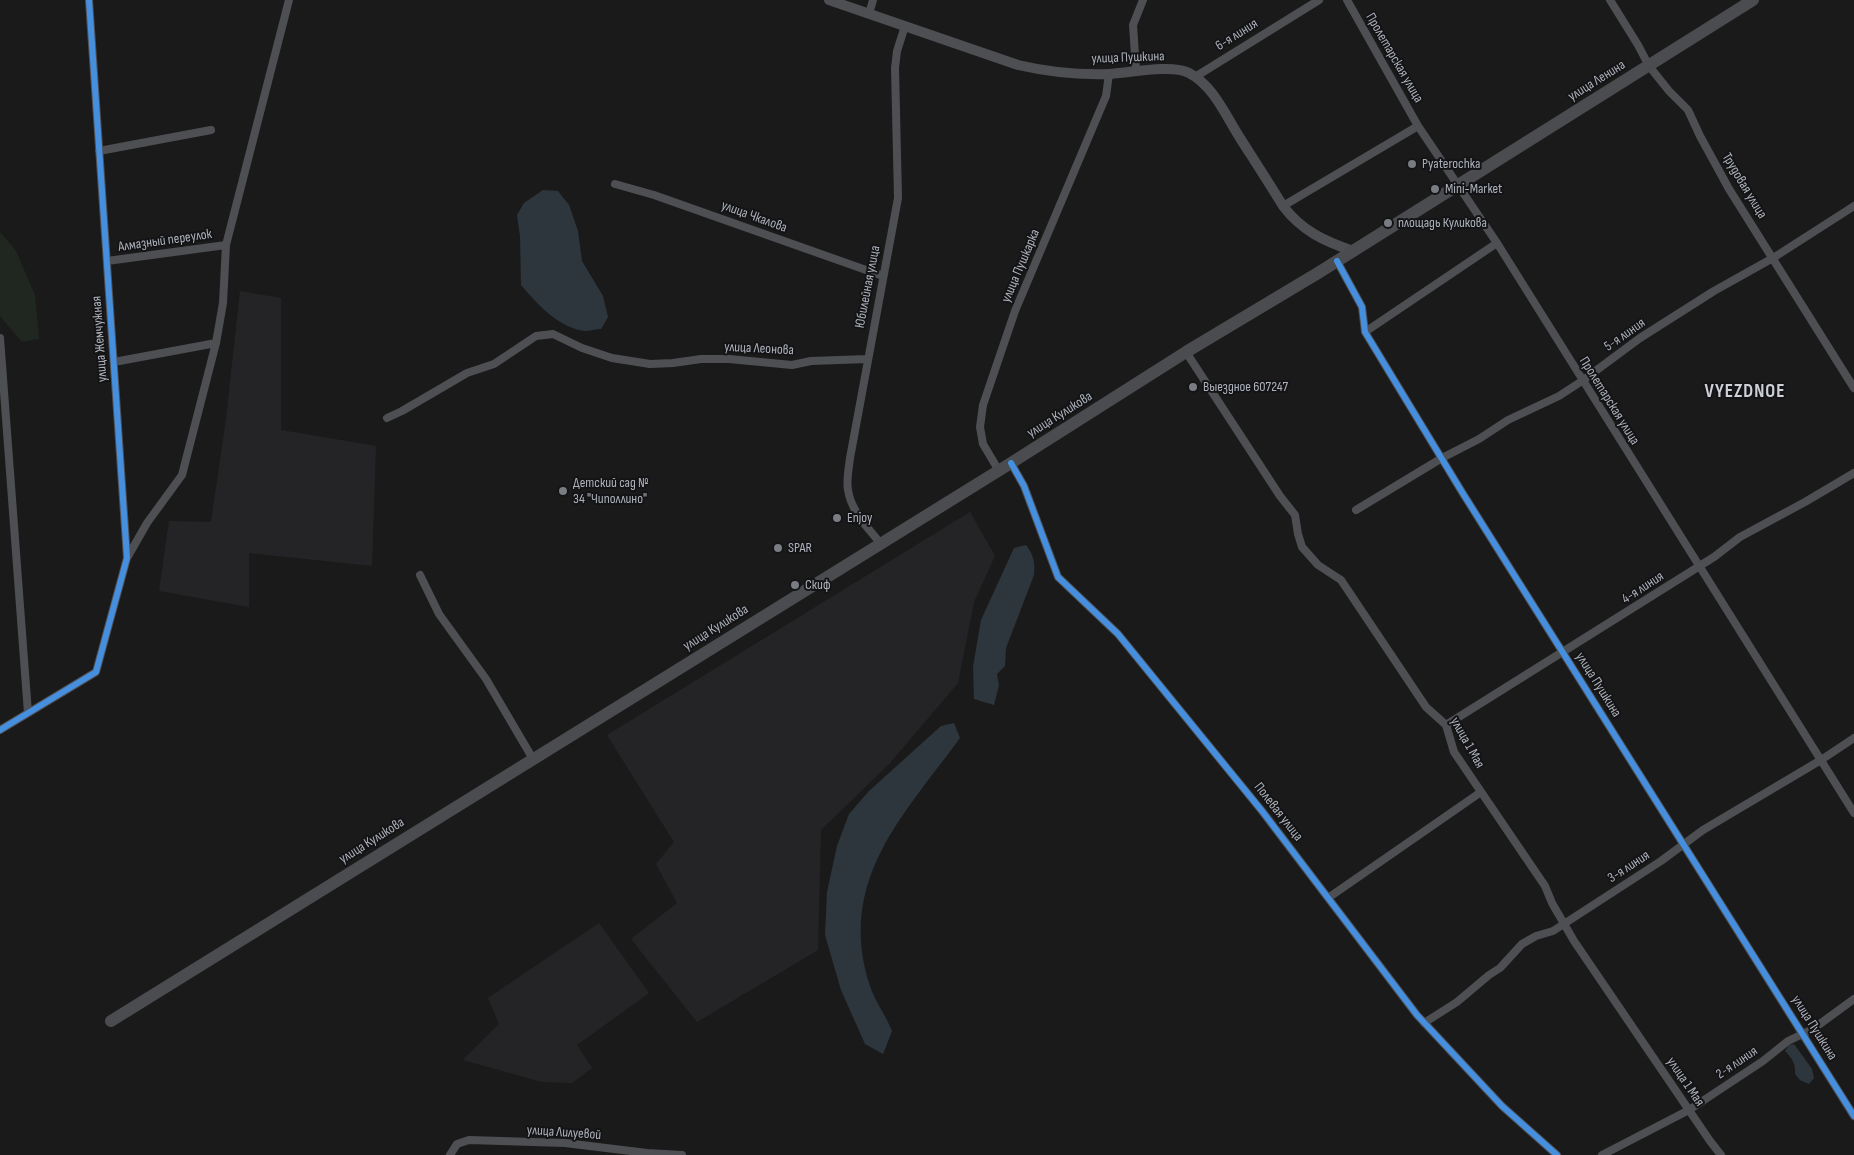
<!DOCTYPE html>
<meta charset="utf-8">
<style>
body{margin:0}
canvas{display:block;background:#1a1a1a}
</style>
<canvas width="1854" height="1155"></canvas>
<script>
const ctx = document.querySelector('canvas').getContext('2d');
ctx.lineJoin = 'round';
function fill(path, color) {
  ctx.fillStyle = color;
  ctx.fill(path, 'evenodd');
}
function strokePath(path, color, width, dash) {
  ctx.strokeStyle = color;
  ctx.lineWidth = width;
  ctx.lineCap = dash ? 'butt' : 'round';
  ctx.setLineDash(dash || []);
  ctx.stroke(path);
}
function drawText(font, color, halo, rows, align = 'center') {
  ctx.font = font + ' "Sofia Sans Condensed",sans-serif';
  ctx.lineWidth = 4;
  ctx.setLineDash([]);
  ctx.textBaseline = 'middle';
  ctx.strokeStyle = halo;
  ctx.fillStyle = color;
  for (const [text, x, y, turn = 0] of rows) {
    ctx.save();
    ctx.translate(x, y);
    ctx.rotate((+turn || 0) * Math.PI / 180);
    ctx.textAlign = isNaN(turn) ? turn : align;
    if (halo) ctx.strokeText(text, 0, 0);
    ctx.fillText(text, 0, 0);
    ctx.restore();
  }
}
const built = new Path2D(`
 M 240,291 L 281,298 L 281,430 L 376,446 L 372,566 L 249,553 L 249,607 L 159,591 L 169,521 L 211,522 L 226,419 Z
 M 970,512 L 995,556 L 974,602 L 958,683 L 890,763 L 821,830 L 818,950 L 697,1022 L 631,939 L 677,903 L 656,864 L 674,842 L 607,735 Z
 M 599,923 L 649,993 L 577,1045 L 592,1068 L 572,1083 L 542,1082 L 463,1060 L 499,1024 L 488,998 Z`);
const green = new Path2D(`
 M 0,232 L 16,251 L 35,295 L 39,339 L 22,342 L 0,316 Z`);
const water = new Path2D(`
 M 543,190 L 558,191 L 569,205 L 578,231 L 582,261 L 603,296 L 608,317 L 601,329 C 596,329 590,331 585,331 C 559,328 537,304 521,285 L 520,236 L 517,215 L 524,203 Z
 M 1026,545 C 1034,555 1035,563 1034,575 L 1006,648 L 1005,666 L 997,674 L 999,685 L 994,705 L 974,699 L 973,667 L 981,620 L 1014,548 Z
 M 954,723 L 960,738 C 903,816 836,881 870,986 C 875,1002 886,1015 892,1031 L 883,1054 L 865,1044 L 841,990 L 825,935 L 827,892 L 837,846 L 849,814 L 869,791 L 941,726 Z
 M 1794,1044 L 1812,1069 L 1814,1078 L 1809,1084 L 1800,1080 L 1795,1074 C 1796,1064 1792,1058 1785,1051 L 1789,1045 Z`);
const minor = new Path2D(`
 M 1347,0 L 1418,126 L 1497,243 L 1854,813
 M 1610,0 L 1638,45 L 1649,66 L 1669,91 L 1688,110 L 1700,136 L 1729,189 L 1854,388
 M 869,14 L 873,0
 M 1136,70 L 1133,25 L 1143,0
 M 1195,77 L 1319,0
 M 99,151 L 211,130
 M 615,184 L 654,195 L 883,276
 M 1283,206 L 1418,126
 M 107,261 L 226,245
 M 1337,261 L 1362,307 L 1365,332 L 1462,492 L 1854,1116
 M 1365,332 L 1497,243
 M 0,338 L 28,713
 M 1186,352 L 1280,496 L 1295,515 L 1298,534 L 1302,547 L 1318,565 L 1341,580 L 1426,707 L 1446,725 L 1454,752 L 1545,886 L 1552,903 L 1574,941 L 1710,1141 L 1721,1155
 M 114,362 L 216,343
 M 387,418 L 402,411 L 467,373 L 494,364 L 536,336 L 553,334 L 582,348 L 612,358 L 650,364 L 673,363 L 701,359 L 729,359 L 792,365 L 811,361 L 867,359
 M 1011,463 L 1024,486 L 1058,577 L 1118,634 L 1262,811 L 1417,1015 L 1502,1106 L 1557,1155
 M 999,471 L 983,444 L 980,427 L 983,405 L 1015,311 L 1106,96 L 1109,74
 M 1356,510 L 1442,458 L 1479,439 L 1508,420 L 1559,396 L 1582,381 L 1640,338 L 1714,291 L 1773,258 L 1854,206
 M 881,544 C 868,528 851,511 848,490 C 846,479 849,468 850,458 L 898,198 L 895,68 L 897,51 L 905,26
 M 127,558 L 147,523 L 182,475 L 216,343 L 223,303 L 226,245 L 289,0
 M 420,575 L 439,614 L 486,679 L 533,759
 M 1446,725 L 1714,557 L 1740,537 L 1805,502 L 1854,473
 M 0,730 L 96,672 L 127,558 L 89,0
 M 1328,898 L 1481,792
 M 1424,1023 L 1457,1002 L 1489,975 L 1500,968 L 1522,944 L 1536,936 L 1553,931 L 1661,861 L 1703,830 L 1821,760 L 1854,738
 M 450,1155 L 457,1144 L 469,1140 L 565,1143 L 647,1153 L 682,1155
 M 1602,1155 L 1689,1110 L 1763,1061 L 1788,1041 L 1813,1029 L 1854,999`);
const tertiary = new Path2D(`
 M 829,0 L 1018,65 C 1048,72 1078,75 1109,74 C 1129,73 1172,64 1189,73 C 1213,85 1226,116 1240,138 C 1254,160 1269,183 1283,206 C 1302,231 1324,241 1353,251`);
const primary = new Path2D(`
 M 111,1021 L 1011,463 L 1186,352 L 1318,273 L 1753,0`);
const cycleway = new Path2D(`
 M 1337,261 L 1362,307 L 1365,332 L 1462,492 L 1854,1116
 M 1011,463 L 1024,486 L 1058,577 L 1118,634 L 1262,811 L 1417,1015 L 1502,1106 L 1557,1155
 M 0,730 L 96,672 L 127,558 L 89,0`);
const markers = [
 [1412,164,5,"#797c82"],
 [1435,189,5,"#797c82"],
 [1388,223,5,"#797c82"],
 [1193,387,5,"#797c82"],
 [563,491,5,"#797c82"],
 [837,518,5,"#797c82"],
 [778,548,5,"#797c82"],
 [795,585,5,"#797c82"]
];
const streetNames = [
 ["6-я линия",1237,35,-32],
 ["улица Пушкина",1128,58,-2],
 ["Пролетарская улица",1394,58,60],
 ["улица Ленина",1597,81,-32],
 ["Трудовая улица",1744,186,59],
 ["улица Чкалова",754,217,20],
 ["Алмазный переулок",165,241,-8],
 ["улица Пушкарка",1021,266,-67],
 ["Юбилейная улица",868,287,-79],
 ["5-я линия",1625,335,-35],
 ["улица Жемчужная",100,339,-94],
 ["улица Леонова",759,349,3],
 ["Пролетарская улица",1609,401,58],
 ["улица Куликова",1060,415,-32],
 ["4-я линия",1643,588,-33],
 ["улица Куликова",716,628,-32],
 ["улица Пушкина",1598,685,58],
 ["улица 1 Мая",1467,743,61],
 ["Полевая улица",1278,812,52],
 ["улица Куликова",372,841,-32],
 ["3-я линия",1629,867,-33],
 ["улица Пушкина",1814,1028,58],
 ["2-я линия",1737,1063,-34],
 ["улица 1 Мая",1685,1082,56],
 ["улица Лилуевой",564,1133,4]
];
const poiNames = [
 ["Pyaterochka",1422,164],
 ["Mini-Market",1445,189],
 ["площадь Куликова",1398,223],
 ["Выездное 607247",1203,387],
 ["Детский сад №",573,483],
 ["34 \"Чиполлино\"",573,499],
 ["Enjoy",847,518],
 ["SPAR",788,548],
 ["Скиф",805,585]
];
const districtNames = [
 ["VYEZDNOE",1745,392]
];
fill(built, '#242426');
fill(green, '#202721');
fill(water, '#2d363c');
strokePath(minor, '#4e4f53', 8);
strokePath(tertiary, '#4e4f53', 10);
strokePath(primary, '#4b4c4f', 12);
strokePath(cycleway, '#468fdf', 6);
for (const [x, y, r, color] of markers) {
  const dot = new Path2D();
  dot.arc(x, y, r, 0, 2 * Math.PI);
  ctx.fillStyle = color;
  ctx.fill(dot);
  strokePath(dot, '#141416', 2);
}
drawText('14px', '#acb1ba', '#141416', streetNames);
drawText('14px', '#acb1ba', '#141416', poiNames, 'left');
ctx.letterSpacing = '1px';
drawText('bold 19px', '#cdd0d6', '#141416', districtNames);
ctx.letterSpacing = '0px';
</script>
